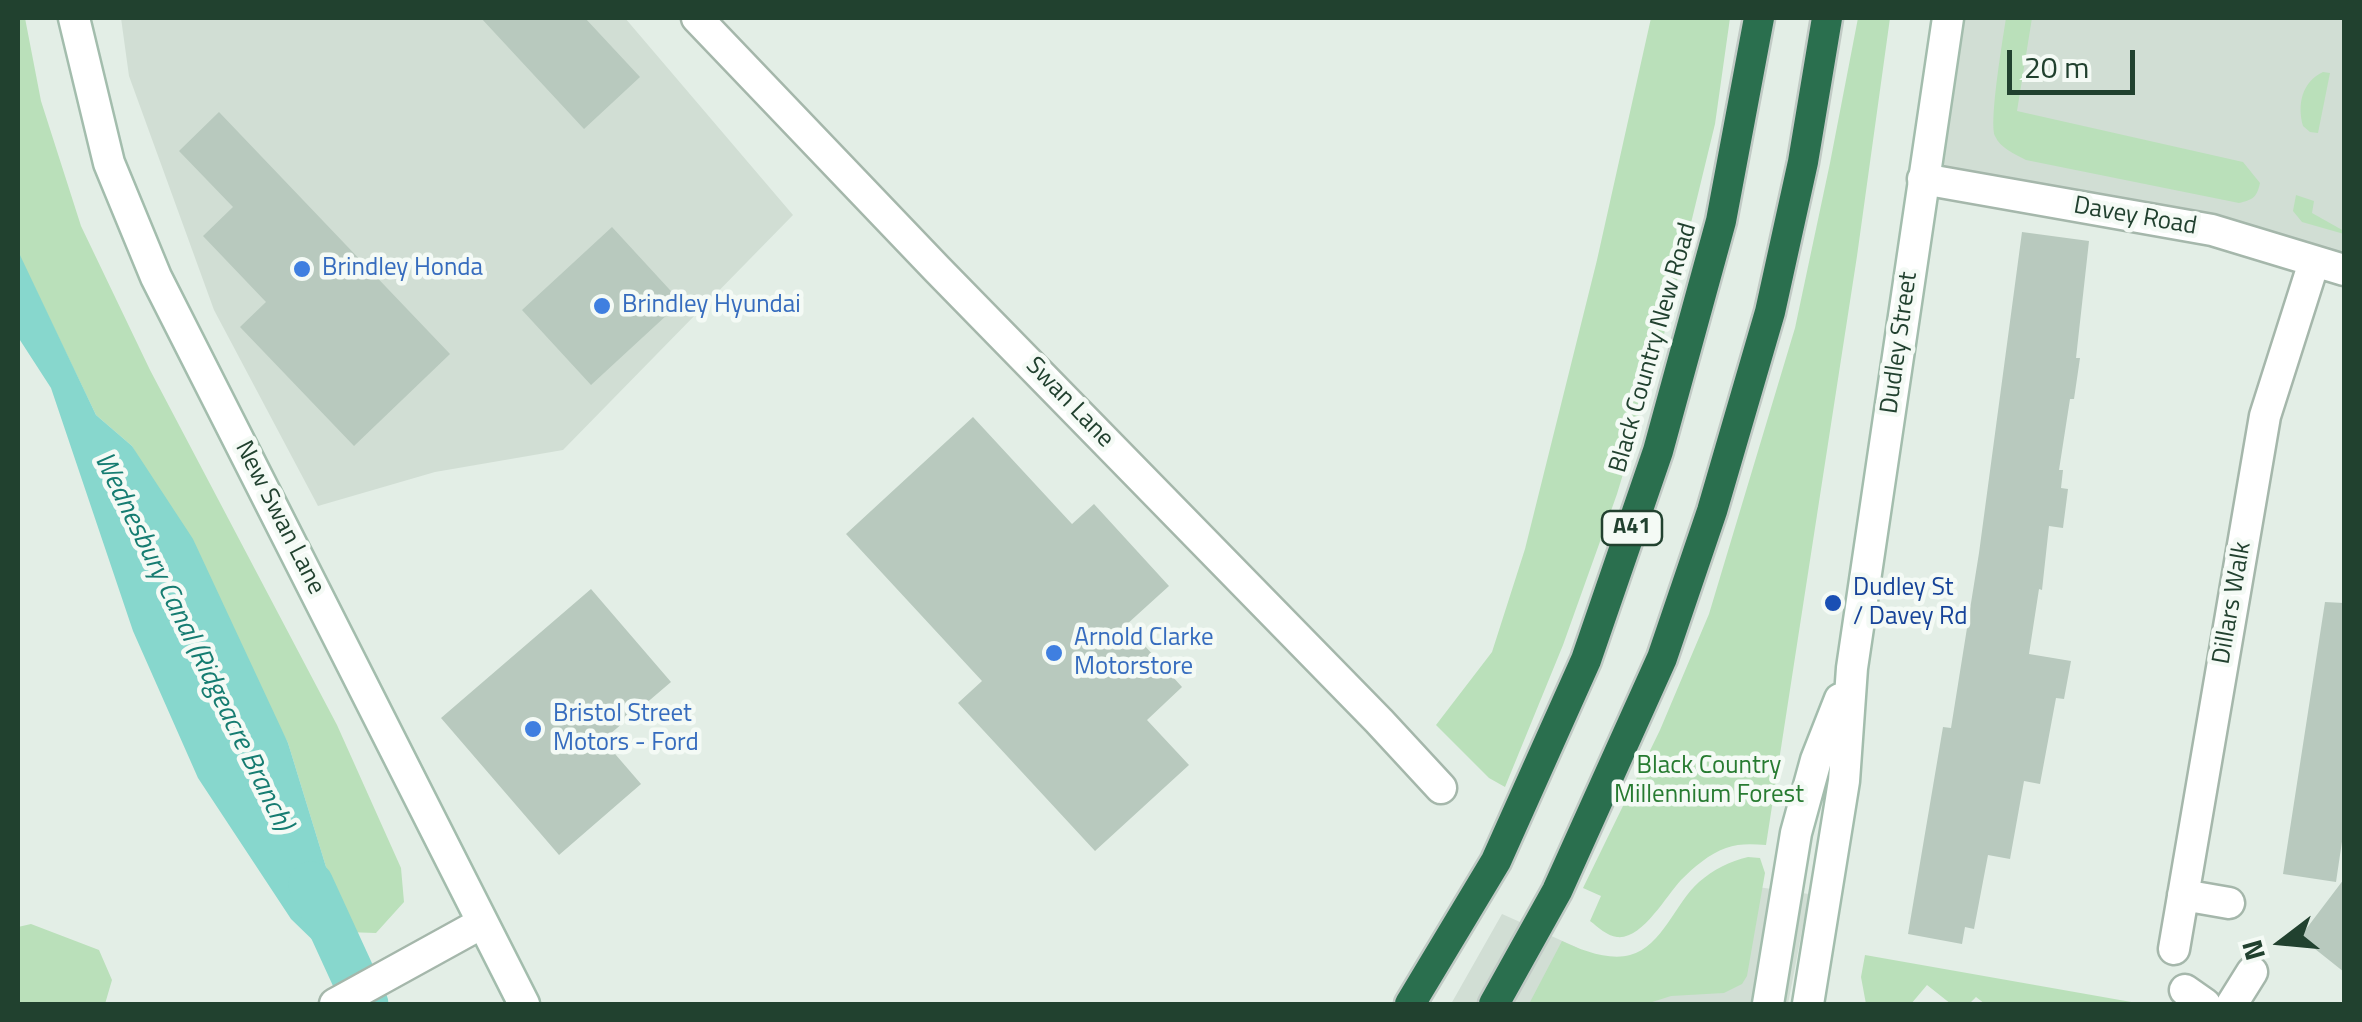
<!DOCTYPE html>
<style>
body{margin:0}
#map{position:relative;width:2362px;height:1022px;overflow:hidden;background:#e3eee6;font-family:"Titillium Web",sans-serif}
canvas{display:block}
.frame{position:absolute;inset:0;border:20px solid #21412f;pointer-events:none}
.north{position:absolute;left:2232px;top:892px;width:100px;height:100px;-webkit-text-stroke:8px #f4faf5;paint-order:stroke;rotate:254deg;font-size:28px;font-weight:700;line-height:40px;text-align:center;color:#21412f}
.north::after{content:'';display:block;margin:auto;width:35px;height:45px;background:#21412f;clip-path:polygon(50% 0,100% 100%,50% 72%,0 100%)}
.scale{position:absolute;left:2007px;top:50px;width:128px;height:45px;box-sizing:border-box;border:5px solid #21412f;border-top:0;padding-left:12px;font-size:30px;line-height:35px;white-space:nowrap;color:#21412f;-webkit-text-stroke:8px #f4faf5;paint-order:stroke}
</style>
<div id="map">
<canvas width="2362" height="1022"></canvas>
<div class="frame"></div>
<div class="north">N</div>
<div class="scale">20 m</div>
</div>
<script>
const ctx = document.querySelector('canvas').getContext('2d');
ctx.lineJoin = 'round';
function fill(path, color) {
  ctx.fillStyle = color;
  ctx.fill(path, 'evenodd');
}
function strokePath(path, color, width, dash) {
  ctx.strokeStyle = color;
  ctx.lineWidth = width;
  ctx.lineCap = dash ? 'butt' : 'round';
  ctx.setLineDash(dash || []);
  ctx.stroke(path);
}
function drawText(font, color, halo, rows, align = 'center') {
  ctx.font = font + ' "Titillium Web",sans-serif';
  ctx.lineWidth = 9;
  ctx.setLineDash([]);
  ctx.textBaseline = 'middle';
  ctx.strokeStyle = halo;
  ctx.fillStyle = color;
  for (const [text, x, y, turn = 0] of rows) {
    ctx.save();
    ctx.translate(x, y);
    ctx.rotate((+turn || 0) * Math.PI / 180);
    ctx.textAlign = isNaN(turn) ? turn : align;
    if (halo) ctx.strokeText(text, 0, 0);
    ctx.fillText(text, 0, 0);
    ctx.restore();
  }
}
const built = new Path2D(`
 M 121,18 L 625,18 L 793,215 L 563,450 L 435,472 L 318,506 L 214,310 L 129,76 Z
 M 1948,18 L 2344,18 L 2344,270 L 1923,179 Z
 M 1735,884 L 1809,894 L 1788,1004 L 1451,1004 L 1502,914 L 1576,947 L 1623,980 Z`);
const green = new Path2D(`
 M 18,18 L 25,18 L 41,101 L 81,226 L 150,370 L 337,725 L 401,868 L 404,902 L 376,933 L 346,932 L 288,743 L 132,446 L 96,415 L 18,253 Z
 M 1651,18 L 1730,18 L 1715,124 L 1660,351 L 1617,494 L 1563,645 L 1505,787 L 1489,778 L 1436,725 L 1492,652 L 1525,549 L 1597,260 Z
 M 1858,18 L 1890,18 L 1857,256 L 1766,845 C 1753,844 1739,843 1726,848 C 1709,854 1694,867 1681,880 C 1666,896 1642,940 1617,937 C 1607,936 1598,927 1590,921 L 1601,896 L 1583,888 L 1660,730 L 1709,614 L 1795,328 L 1830,163 Z
 M 2006,18 L 2032,18 L 2017,111 L 2243,162 L 2260,183 C 2257,197 2253,200 2239,203 L 2026,160 C 2015,154 2000,148 1995,136 C 1989,121 2003,38 2006,18 Z
 M 2323,72 L 2330,73 L 2318,133 L 2310,132 L 2303,126 C 2297,104 2302,82 2323,72 Z
 M 2296,195 L 2314,201 L 2312,213 L 2344,231 L 2344,234 L 2302,222 L 2293,211 Z
 M 1748,857 L 1760,858 L 1765,873 L 1747,976 L 1742,984 L 1724,993 L 1671,996 L 1646,1004 L 1529,1004 L 1562,941 C 1581,950 1609,961 1630,955 C 1663,946 1675,903 1699,882 C 1713,870 1730,861 1748,857 Z
 M 31,924 L 99,950 L 112,980 L 105,1004 L 18,1004 L 18,927 Z
 M 1865,955 L 2137,1003 L 2139,1004 L 1985,1004 L 1976,997 L 1969,1004 L 1951,1004 L 1927,985 L 1911,1004 L 1866,1004 L 1861,977 Z`);
const water = new Path2D(`
 M 18,198 L 19,253 L 96,415 L 132,446 L 193,539 L 288,743 L 346,932 L 324,951 L 291,919 L 198,778 L 133,631 L 51,388 L 18,337 Z`);
const canal = new Path2D(`
 M 311,884 L 366,1004`);
const building = new Path2D(`
 M 481,18 L 585,18 L 640,77 L 584,129 Z
 M 219,112 L 450,354 L 354,446 L 240,327 L 266,302 L 203,236 L 233,207 L 179,151 Z
 M 612,227 L 681,302 L 591,385 L 522,310 Z
 M 2022,232 L 2089,241 L 2076,358 L 2080,358 L 2074,399 L 2070,399 L 2059,470 L 2063,470 L 2061,488 L 2068,489 L 2063,528 L 2049,526 L 2042,590 L 2039,589 L 2029,654 L 2071,661 L 2064,699 L 2056,698 L 2040,784 L 2024,781 L 2010,859 L 1988,855 L 1974,929 L 1965,927 L 1962,944 L 1908,934 L 1943,727 L 1951,728 L 1979,553 Z
 M 973,417 L 1072,524 L 1094,504 L 1169,586 L 1126,625 L 1182,687 L 1147,720 L 1189,765 L 1095,851 L 958,703 L 982,681 L 846,534 Z
 M 591,589 L 671,682 L 603,740 L 641,784 L 559,855 L 441,718 Z
 M 2325,602 L 2344,603 L 2344,828 L 2336,882 L 2283,874 Z
 M 2344,879 L 2344,972 L 2300,937 Z`);
const street = new Path2D(`
 M 697,18 L 937,269 L 1379,721 L 1441,788
 M 1923,179 L 2212,230 L 2344,270
 M 2183,895 L 2229,903
 M 2174,949 L 2265,416 L 2314,262
 M 2185,990 L 2205,1004
 M 335,1004 L 482,923
 M 2232,1004 L 2252,972`);
const secondary = new Path2D(`
 M 74,18 L 109,163 L 156,277 L 524,1004
 M 1768,1004 L 1796,833 L 1816,760 L 1840,699
 M 1808,1004 L 1844,781 L 1852,668 L 1948,18`);
const highway = new Path2D(`
 M 1410,1004 L 1496,861 L 1586,660 L 1658,451 L 1721,221 L 1759,18
 M 1494,1004 L 1557,891 L 1662,658 L 1712,511 L 1770,312 L 1803,162 L 1827,18`);
const markers = [
 [302,269,10,"#3f7fe0"],
 [602,306,10,"#3f7fe0"],
 [1833,603,10,"#1a4fb4"],
 [1054,653,10,"#3f7fe0"],
 [533,729,10,"#3f7fe0"]
];
const shields = [
 [1632,528,60]
];
const shieldNames = [
 ["A41",1632,528]
];
const streetNames = [
 ["Davey Road",2135,217,10],
 ["Dudley Street",1900,343,-82],
 ["Black Country New Road",1654,348,-74],
 ["Swan Lane",1069,403,46],
 ["New Swan Lane",279,518,63],
 ["Dillars Walk",2233,603,-80]
];
const shopNames = [
 ["Brindley Honda",322,269],
 ["Brindley Hyundai",622,306],
 ["Arnold Clarke",1074,639],
 ["Motorstore",1074,668],
 ["Bristol Street",553,715],
 ["Motors - Ford",553,744]
];
const transitNames = [
 ["Dudley St",1853,589],
 ["/ Davey Rd",1853,618]
];
const parkNames = [
 ["Black Country",1709,767],
 ["Millennium Forest",1709,796]
];
const waterNames = [
 ["Wednesbury Canal (Ridgeacre Branch)",192,642,64]
];
fill(built, '#d1ded4');
fill(green, '#bae0ba');
fill(water, '#87d7cd');
strokePath(canal, '#87d7cd', 45);
fill(building, '#b8c9be');
strokePath(street, '#a5b7ab', 35);
strokePath(secondary, '#a3bdad', 35);
strokePath(highway, '#c1cac5', 35);
strokePath(street, '#fff', 30);
strokePath(secondary, '#fff', 30);
strokePath(highway, '#2a6f4e', 30);
for (const [x, y, r, color] of markers) {
  const dot = new Path2D();
  dot.arc(x, y, r, 0, 2 * Math.PI);
  ctx.fillStyle = color;
  ctx.fill(dot);
  strokePath(dot, '#f4faf5', 4);
}
for (const [x, y, w] of shields) {
  const box = new Path2D();
  box.roundRect(x - w / 2, y - 17, w, 34, 8);
  ctx.fillStyle = '#f4faf5';
  ctx.fill(box);
  strokePath(box, '#21412f', 2.5);
}
drawText('bold 22px', '#21412f', null, shieldNames);
drawText('25px', '#21412f', '#f4faf5', streetNames);
drawText('25px', '#366cbe', '#f4faf5', shopNames, 'left');
drawText('25px', '#164399', '#f4faf5', transitNames, 'left');
drawText('25px', '#277b31', '#f4faf5', parkNames);
drawText('italic 28px', '#167c71', '#f4faf5', waterNames);
</script>
